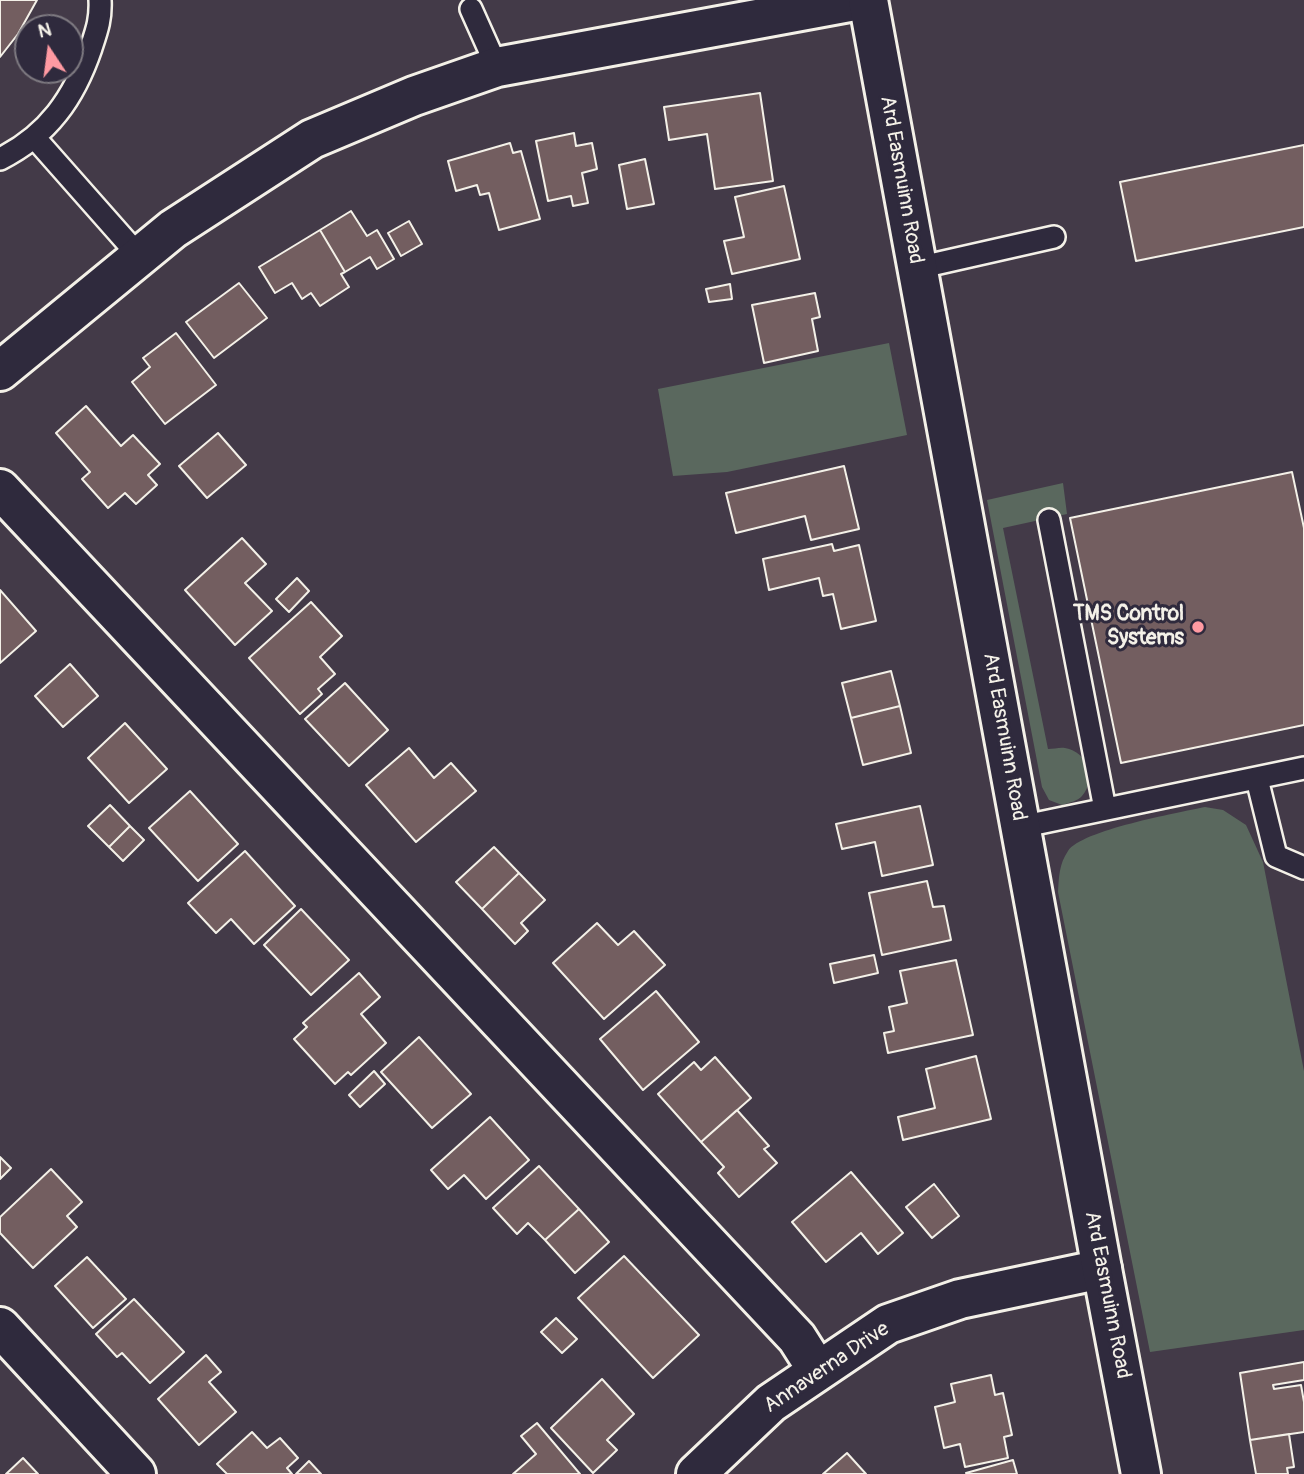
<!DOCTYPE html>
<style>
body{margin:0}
#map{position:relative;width:1304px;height:1474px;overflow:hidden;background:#433a48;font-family:Pangolin,sans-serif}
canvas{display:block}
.north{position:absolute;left:14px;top:14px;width:70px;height:70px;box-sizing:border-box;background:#2f2a3d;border:2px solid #7e7a81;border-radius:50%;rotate:347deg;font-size:19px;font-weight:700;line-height:28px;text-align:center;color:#f4f1e8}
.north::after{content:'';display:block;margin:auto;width:24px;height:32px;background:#ff9aa2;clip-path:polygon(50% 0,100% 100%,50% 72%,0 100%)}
</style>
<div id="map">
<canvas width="1304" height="1474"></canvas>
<div class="north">N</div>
</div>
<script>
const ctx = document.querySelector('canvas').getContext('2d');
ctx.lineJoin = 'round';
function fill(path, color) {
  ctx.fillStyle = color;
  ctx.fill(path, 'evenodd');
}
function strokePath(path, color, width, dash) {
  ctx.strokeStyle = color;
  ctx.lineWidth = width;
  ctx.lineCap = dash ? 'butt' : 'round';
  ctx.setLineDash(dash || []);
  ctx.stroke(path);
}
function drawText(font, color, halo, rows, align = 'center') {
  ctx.font = font + ' Pangolin,sans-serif';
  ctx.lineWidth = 6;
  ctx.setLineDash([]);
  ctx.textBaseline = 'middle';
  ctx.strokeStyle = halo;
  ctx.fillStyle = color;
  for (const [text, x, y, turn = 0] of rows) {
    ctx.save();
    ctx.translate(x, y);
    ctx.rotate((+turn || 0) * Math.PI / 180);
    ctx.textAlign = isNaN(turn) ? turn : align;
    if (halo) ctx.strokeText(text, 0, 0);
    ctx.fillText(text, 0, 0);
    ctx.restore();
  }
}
const green = new Path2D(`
 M 889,343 L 907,435 L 727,472 L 673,476 L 658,389 Z
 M 1063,483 L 1067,514 L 1003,528 L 1048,749 C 1054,749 1060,747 1065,748 C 1088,752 1097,779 1082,796 C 1078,801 1068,803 1062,805 L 1049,800 L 1042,787 L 987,500 Z
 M 1205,807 L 1223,810 L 1246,825 L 1263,862 L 1304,1071 L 1304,1330 L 1150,1352 L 1058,892 C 1059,877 1059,864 1068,851 C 1082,830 1177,813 1205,807 Z`);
const building = new Path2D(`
 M 0,0 L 37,0 L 18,34 L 0,57 Z
 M 760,93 L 773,181 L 715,189 L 707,134 L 669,140 L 664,107 Z
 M 574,133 L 576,146 L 592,143 L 597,169 L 582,173 L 588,203 L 573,206 L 571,196 L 548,201 L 536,141 Z
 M 510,143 L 513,153 L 521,151 L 540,219 L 499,230 L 489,193 L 480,195 L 477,185 L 456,191 L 448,161 Z
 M 1304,145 L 1304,227 L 1136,261 L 1120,182 Z
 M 645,159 L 654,204 L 627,209 L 619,165 Z
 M 784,186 L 800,259 L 732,274 L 724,241 L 744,237 L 735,197 Z
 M 351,211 L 367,236 L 377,230 L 394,259 L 377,269 L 370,257 L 345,272 L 320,230 Z
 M 409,221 L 422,244 L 401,256 L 388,233 Z
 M 320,230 L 345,272 L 341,274 L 349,287 L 320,306 L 311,293 L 302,299 L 292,283 L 275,293 L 259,267 Z
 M 239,283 L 267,318 L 214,358 L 186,322 Z
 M 730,284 L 732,299 L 709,302 L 706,289 Z
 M 815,293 L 820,317 L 812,319 L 818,351 L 764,363 L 752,305 Z
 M 176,333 L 216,385 L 165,424 L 132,382 L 150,367 L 143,358 Z
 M 86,406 L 121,446 L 133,435 L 160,464 L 148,475 L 157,485 L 136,504 L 125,493 L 108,508 L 82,479 L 90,472 L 56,433 Z
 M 218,433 L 246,465 L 207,498 L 179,466 Z
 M 844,466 L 859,529 L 811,540 L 805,516 L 736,533 L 726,493 Z
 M 1292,472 L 1304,528 L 1304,725 L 1121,763 L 1070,518 Z
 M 242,538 L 266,564 L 245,583 L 272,611 L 235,645 L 185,590 Z
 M 832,544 L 834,551 L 859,545 L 876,621 L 841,629 L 833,594 L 823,596 L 819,578 L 769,590 L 763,559 Z
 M 297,578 L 309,591 L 289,612 L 276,599 Z
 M 0,590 L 36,631 L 0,663 Z
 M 311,602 L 342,636 L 320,657 L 335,674 L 318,689 L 322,694 L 300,714 L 249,658 Z
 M 70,664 L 98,696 L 63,727 L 35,696 Z
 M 891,671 L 900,706 L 851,718 L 842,683 Z
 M 345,683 L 388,730 L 349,766 L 305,719 Z
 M 900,706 L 911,753 L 863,765 L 851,718 Z
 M 125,723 L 167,769 L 129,803 L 88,758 Z
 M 409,748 L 434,778 L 451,763 L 476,791 L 416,842 L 366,785 Z
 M 190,791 L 238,844 L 198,881 L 149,828 Z
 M 110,805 L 130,826 L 109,847 L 88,826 Z
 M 920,806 L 933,865 L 882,876 L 875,842 L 842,849 L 836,824 Z
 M 130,826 L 144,840 L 123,861 L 109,847 Z
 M 494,847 L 519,873 L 482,909 L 456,882 Z
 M 245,851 L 295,906 L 254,944 L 231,919 L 216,933 L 188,903 Z
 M 519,873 L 545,900 L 521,923 L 528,931 L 515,944 L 482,909 Z
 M 927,881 L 933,907 L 944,906 L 951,940 L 882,955 L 869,893 Z
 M 301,909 L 349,960 L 311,995 L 264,945 Z
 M 597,923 L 618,945 L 634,931 L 665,965 L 604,1019 L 553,963 Z
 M 874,955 L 878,973 L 834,983 L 830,964 Z
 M 956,960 L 973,1035 L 888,1053 L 884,1033 L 894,1031 L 889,1007 L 907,1003 L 900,971 Z
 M 359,973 L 380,997 L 361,1014 L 386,1043 L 351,1075 L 348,1072 L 335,1084 L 294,1039 L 307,1027 L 303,1023 Z
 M 656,991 L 699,1042 L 643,1090 L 600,1039 Z
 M 419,1037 L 471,1094 L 432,1128 L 381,1072 Z
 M 976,1056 L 991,1119 L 903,1140 L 898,1117 L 935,1108 L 926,1069 Z
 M 715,1057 L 751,1098 L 701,1142 L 658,1094 L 694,1062 L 701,1070 Z
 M 374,1071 L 385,1084 L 360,1107 L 349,1095 Z
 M 737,1110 L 769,1146 L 764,1149 L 777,1163 L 739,1197 L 718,1173 L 724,1167 L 701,1142 Z
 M 490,1117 L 529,1160 L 486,1199 L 464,1175 L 448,1189 L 431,1170 Z
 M 0,1157 L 11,1168 L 0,1179 Z
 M 539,1166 L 579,1209 L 545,1240 L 528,1223 L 517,1234 L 493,1208 Z
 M 51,1169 L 82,1202 L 67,1216 L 77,1227 L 33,1268 L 0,1233 L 0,1217 Z
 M 851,1172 L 903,1233 L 878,1254 L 861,1233 L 826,1262 L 792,1222 Z
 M 934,1184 L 959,1216 L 932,1238 L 906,1207 Z
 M 579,1209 L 609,1242 L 575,1273 L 545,1240 Z
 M 624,1256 L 699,1335 L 653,1378 L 578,1298 Z
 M 87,1257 L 126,1299 L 93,1328 L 55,1286 Z
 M 134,1299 L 184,1352 L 150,1383 L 122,1353 L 117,1357 L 96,1334 Z
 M 556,1318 L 577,1339 L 562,1353 L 541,1332 Z
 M 206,1355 L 221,1372 L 209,1382 L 236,1412 L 199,1445 L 158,1399 Z
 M 1304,1362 L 1304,1380 L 1273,1385 L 1274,1389 L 1301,1385 L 1304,1402 L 1304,1432 L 1250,1440 L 1240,1373 Z
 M 991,1375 L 995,1395 L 1003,1393 L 1012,1435 L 1004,1437 L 1008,1458 L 965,1467 L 960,1444 L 944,1448 L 935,1407 L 955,1402 L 951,1384 Z
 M 602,1379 L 634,1414 L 607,1440 L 617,1450 L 593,1473 L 551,1428 Z
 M 537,1423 L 580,1474 L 513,1474 L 536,1454 L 521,1436 Z
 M 252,1432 L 267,1448 L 280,1438 L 298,1458 L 287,1468 L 292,1474 L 227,1474 L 217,1464 Z
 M 1289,1434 L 1294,1467 L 1287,1468 L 1288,1474 L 1256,1474 L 1250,1440 Z
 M 847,1453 L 866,1474 L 823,1474 Z
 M 23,1458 L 38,1474 L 6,1474 Z
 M 1013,1460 L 1017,1474 L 967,1474 L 966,1473 Z
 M 309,1461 L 321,1474 L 296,1474 Z`);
const service = new Path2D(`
 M 471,9 L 497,67
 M 34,137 L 140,257
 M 0,159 C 48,135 74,98 91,48 C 97,30 101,19 100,0
 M 917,268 L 1054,237
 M 1049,520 L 1105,809
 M 1257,779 L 1276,856 L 1304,868
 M 1020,827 L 1304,768`);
const minor = new Path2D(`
 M 0,371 L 173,229 L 312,139 L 414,96 L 497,67 L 860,0
 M 0,489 L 797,1338 L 818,1371
 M 0,1327 L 136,1474
 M 696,1474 L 771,1403 L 888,1324 L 960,1299 L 1102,1269`);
const tertiary = new Path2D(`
 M 868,0 L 1102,1269 L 1141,1474`);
const markers = [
 [1198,627,7,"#ff9aa2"]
];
const streetNames = [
 ["Ard Easmuinn Road",901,180,80],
 ["Ard Easmuinn Road",1004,737,80],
 ["Ard Easmuinn Road",1107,1295,79],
 ["Annaverna Drive",827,1368,-34]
];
const poiNames = [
 ["TMS Control",1184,615],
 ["Systems",1184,639]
];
fill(green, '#5a685e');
fill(building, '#735e60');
strokePath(building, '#f4f1e8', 2);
strokePath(service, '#f4f1e8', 26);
strokePath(minor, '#f4f1e8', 44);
strokePath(tertiary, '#f4f1e8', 44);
strokePath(service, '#2f2a3d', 21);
strokePath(minor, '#2f2a3d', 38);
strokePath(tertiary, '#2f2a3d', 38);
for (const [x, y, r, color] of markers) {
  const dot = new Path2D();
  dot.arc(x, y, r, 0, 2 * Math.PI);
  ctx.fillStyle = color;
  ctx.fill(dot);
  strokePath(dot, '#2f2a3d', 2.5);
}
drawText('21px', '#f4f1e8', '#2f2a3d', streetNames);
drawText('bold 21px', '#f4f1e8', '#2f2a3d', poiNames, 'right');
</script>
